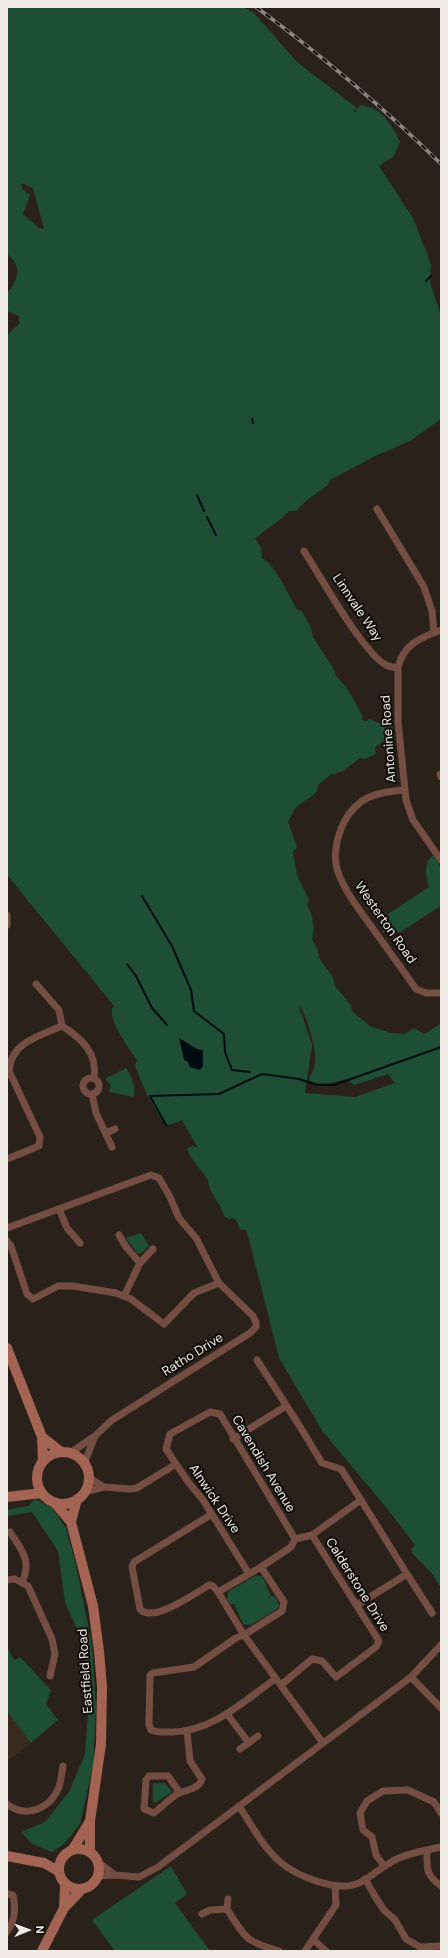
<!DOCTYPE html>
<style>
body{margin:0}
#map{position:relative;width:448px;height:1958px;overflow:hidden;background:#2a221a;font-family:"DM Sans",sans-serif}
canvas{display:block}
.frame{position:absolute;inset:0;border:8px solid #efeae4;pointer-events:none}
.north{position:absolute;left:8px;top:1910px;width:40px;height:40px;-webkit-text-stroke:3px #100d09;paint-order:stroke;rotate:89deg;font-size:11px;font-weight:700;line-height:16px;text-align:center;color:#efeae4}
.north::after{content:'';display:block;margin:auto;width:14px;height:18px;background:#efeae4;clip-path:polygon(50% 0,100% 100%,50% 72%,0 100%)}
</style>
<div id="map">
<canvas width="448" height="1958"></canvas>
<div class="frame"></div>
<div class="north">N</div>
</div>
<script>
const ctx = document.querySelector('canvas').getContext('2d');
ctx.lineJoin = 'round';
function fill(path, color) {
  ctx.fillStyle = color;
  ctx.fill(path, 'evenodd');
}
function strokePath(path, color, width, dash) {
  ctx.strokeStyle = color;
  ctx.lineWidth = width;
  ctx.lineCap = dash ? 'butt' : 'round';
  ctx.setLineDash(dash || []);
  ctx.stroke(path);
}
function drawText(font, color, halo, rows, align = 'center') {
  ctx.font = font + ' "DM Sans",sans-serif';
  ctx.lineWidth = 4;
  ctx.setLineDash([]);
  ctx.textBaseline = 'middle';
  ctx.strokeStyle = halo;
  ctx.fillStyle = color;
  for (const [text, x, y, turn = 0] of rows) {
    ctx.save();
    ctx.translate(x, y);
    ctx.rotate((+turn || 0) * Math.PI / 180);
    ctx.textAlign = isNaN(turn) ? turn : align;
    if (halo) ctx.strokeText(text, 0, 0);
    ctx.fillText(text, 0, 0);
    ctx.restore();
  }
}
const built = new Path2D(`
 M 7,1711 L 31,1743 L 7,1761 Z`);
const green = new Path2D(`
 M 7,7 L 243,7 L 254,13 L 297,62 L 357,108 L 353,112 L 355,112 L 360,105 C 381,107 392,124 400,142 L 394,156 L 379,166 L 413,218 L 431,264 L 430,282 L 441,316 L 441,419 L 410,441 L 375,456 L 330,480 L 328,485 L 307,500 L 296,511 L 289,511 C 279,523 265,528 255,539 L 261,548 L 262,558 C 276,565 289,596 297,610 L 302,611 L 311,628 L 313,637 L 333,668 L 337,677 L 347,688 L 362,715 L 362,720 L 366,721 L 370,719 L 378,723 L 385,720 L 389,720 L 395,736 L 394,740 L 384,741 L 375,747 L 376,754 L 365,759 L 360,758 L 343,771 L 330,775 L 319,784 L 316,793 L 296,807 L 288,822 L 297,847 L 293,852 L 297,875 L 309,900 L 307,905 C 313,915 315,928 312,939 L 318,951 L 319,958 L 333,977 L 335,986 L 351,1005 L 352,1011 L 370,1026 L 391,1033 L 405,1034 L 414,1028 L 425,1034 L 441,1023 L 441,1588 L 433,1575 L 412,1553 L 411,1549 L 415,1545 L 389,1511 L 323,1432 L 279,1358 L 247,1232 L 246,1230 L 240,1229 L 236,1220 L 233,1218 L 229,1219 L 224,1216 C 221,1204 208,1191 208,1180 L 190,1156 L 187,1148 L 193,1146 L 198,1148 L 182,1120 L 169,1125 L 163,1122 L 146,1093 L 135,1066 L 137,1060 C 129,1048 109,1022 112,1008 L 115,1007 L 7,875 L 7,335 L 19,324 L 19,316 L 7,311 L 7,293 C 14,286 21,273 15,263 C 13,259 9,257 7,253 ZM 21,183 L 33,188 L 44,229 L 39,228 L 23,214 L 30,195 L 22,189 ZM 298,1004 C 306,1012 317,1050 315,1063 C 315,1069 310,1074 309,1080 C 321,1087 334,1082 346,1079 L 354,1085 L 388,1074 L 395,1083 L 355,1097 L 305,1093 L 312,1044 Z
 M 433,855 L 441,867 L 441,906 L 400,932 L 382,932 L 388,914 L 429,887 C 426,876 423,864 433,855 Z
 M 126,1068 C 132,1078 136,1085 134,1097 L 109,1092 L 111,1085 L 105,1079 Z
 M 141,1233 L 149,1246 L 140,1254 L 137,1253 L 126,1238 Z
 M 35,1499 L 52,1508 L 66,1528 L 75,1561 L 92,1645 L 96,1711 L 93,1766 L 80,1824 L 64,1844 L 52,1852 L 32,1844 L 21,1832 L 45,1822 L 69,1792 L 85,1754 L 90,1685 L 81,1639 L 65,1602 L 58,1551 L 32,1512 L 7,1516 L 7,1510 L 28,1506 Z
 M 255,1576 L 262,1576 C 266,1583 267,1589 271,1596 L 275,1597 L 279,1604 L 278,1608 L 251,1625 L 243,1624 L 234,1604 L 230,1604 L 227,1599 L 229,1591 Z
 M 7,1647 L 14,1660 L 20,1657 L 51,1690 L 46,1704 L 58,1720 L 31,1743 L 7,1711 Z
 M 153,1783 L 165,1783 L 172,1792 L 155,1803 L 153,1801 Z
 M 171,1866 L 187,1894 L 175,1903 L 210,1951 L 115,1951 L 92,1920 Z`);
const water = new Path2D(`
 M 179,1038 C 187,1042 195,1050 203,1050 L 203,1066 L 200,1070 L 190,1067 L 188,1062 L 184,1060 Z`);
const stream = new Path2D(`
 M 426,281 L 431,276
 M 252,419 L 253,423
 M 197,495 L 204,511
 M 207,517 L 216,535
 M 142,896 L 172,946 L 191,990 L 194,1011 L 224,1034 L 225,1052 L 232,1070 L 250,1072
 M 127,964 L 136,976 L 152,1008 L 167,1025
 M 166,1125 L 150,1096 L 219,1094 L 262,1074 L 299,1079 L 317,1085 L 334,1085 L 441,1047`);
const street = new Path2D(`
 M 377,509 L 424,587 L 432,611 L 434,632
 M 304,551 C 320,576 363,653 386,665 C 389,667 394,667 398,668
 M 441,630 C 420,638 403,644 398,668 L 398,721 L 406,800 L 413,820 L 441,860
 M 440,774 L 441,777
 M 405,790 C 377,792 358,796 344,822 C 337,837 333,853 337,869 C 343,888 355,904 366,919 C 383,943 400,966 416,989 L 426,993 L 441,993
 M 7,915 L 7,925
 M 36,984 L 59,1010 L 62,1026
 M 62,1026 C 81,1038 98,1053 94,1078
 M83 1086a8 8 0 1 1 16 0a8 8 0 1 1-16 0Z
 M 92,1094 L 96,1113 L 112,1147
 M 106,1133 L 115,1129
 M 7,1159 L 39,1146 L 40,1137 L 9,1071 C 11,1042 39,1036 62,1026
 M 59,1209 L 67,1228 L 80,1243
 M 7,1228 L 151,1175 L 159,1178 L 170,1197 L 179,1218 L 196,1238 L 219,1283 L 252,1315 L 256,1322 L 256,1327 L 250,1333 L 112,1420 L 95,1436 L 70,1453
 M 119,1235 L 126,1247 L 140,1263 L 153,1249
 M 7,1241 L 11,1246 L 27,1294 L 33,1299 L 58,1286 L 73,1286 L 116,1293 L 131,1299 L 164,1324 L 194,1293 L 219,1283
 M 124,1296 L 140,1263
 M 257,1360 L 299,1425 L 322,1463 L 341,1469 L 361,1500 L 312,1535 L 295,1539
 M 233,1439 L 286,1406
 M 84,1464 L 95,1436
 M 176,1464 L 166,1449 L 170,1434 L 210,1412 L 220,1414 L 295,1539
 M 88,1477 L 104,1487
 M 84,1492 L 104,1487 L 130,1489 L 137,1488 L 176,1464 L 189,1483 L 203,1500 L 249,1574
 M 212,1514 L 134,1562 L 132,1567 L 140,1609 C 152,1624 196,1593 209,1585 L 213,1586 L 218,1592
 M 10,1532 C 22,1551 32,1560 22,1583
 M 261,1567 L 218,1592 L 244,1635 L 282,1611 L 284,1602 L 261,1567 L 291,1547 L 295,1539
 M 407,1574 L 432,1613
 M 7,1580 L 15,1579 L 28,1586 L 52,1639 L 55,1654 L 50,1676
 M 357,1605 L 407,1574 L 361,1500
 M 411,1677 L 441,1708
 M 275,1679 C 244,1701 213,1731 173,1732 C 165,1732 158,1733 151,1730 L 149,1725 L 150,1675 L 153,1673 L 194,1667 L 236,1638 L 244,1635 L 323,1743
 M 281,1685 L 312,1659 L 322,1661 L 336,1677 L 376,1647 L 379,1641 L 312,1535
 M 227,1714 L 249,1743
 M 240,1749 L 258,1736
 M 180,1793 L 168,1776 L 149,1776 L 146,1780 L 144,1809 L 154,1813 C 162,1807 170,1798 179,1793 C 187,1790 199,1789 202,1779 L 190,1761 L 187,1731
 M 7,1804 C 26,1819 50,1809 59,1787 C 61,1780 62,1772 63,1766
 M 239,1806 C 251,1824 262,1846 279,1861 C 296,1876 339,1894 361,1882 C 374,1875 385,1864 399,1858 C 413,1852 427,1850 441,1847
 M 427,1850 C 427,1868 425,1874 441,1886
 M 98,1862 L 115,1875
 M 384,1866 L 376,1855 L 372,1837 L 363,1830 L 360,1813 L 367,1801 L 383,1791 L 408,1790 L 434,1802 L 441,1813
 M 98,1876 L 115,1875 L 139,1877 L 158,1867 L 411,1677 L 441,1645
 M 365,1879 L 376,1898 L 384,1910 L 395,1920 L 406,1939 L 420,1947 L 441,1946
 M 7,1894 L 13,1895 C 16,1909 15,1920 7,1932
 M 227,1909 C 246,1939 245,1941 279,1951
 M 202,1914 L 210,1910 L 227,1909 L 228,1899
 M 314,1940 L 326,1951
 M 305,1951 L 336,1905 L 335,1886`);
const secondary = new Path2D(`
 M 7,1348 L 42,1437 L 43,1460
 M 42,1437 L 61,1452
 M37 1478a26 26 0 1 1 52 0a26 26 0 1 1-52 0Z
 M 7,1497 L 42,1493
 M 54,1502 L 71,1522 L 93,1606 L 99,1651 L 102,1687 L 101,1744 L 90,1821 L 90,1852
 M 71,1522 L 77,1499
 M59 1869a20 20 0 1 1 40 0a20 20 0 1 1-40 0Z
 M 73,1849 L 90,1821
 M 7,1856 L 44,1863 L 58,1871
 M 64,1908 L 65,1885
 M 42,1951 L 64,1908 L 82,1889`);
const rail = new Path2D(`
 M 256,7 C 321,55 383,107 441,164`);
const streetNames = [
 ["Linnvale Way",357,608,56],
 ["Antonine Road",389,739,-94],
 ["Westerton Road",385,923,55],
 ["Ratho Drive",193,1355,-32],
 ["Cavendish Avenue",263,1464,59],
 ["Alnwick Drive",214,1499,56],
 ["Calderstone Drive",357,1585,58],
 ["Eastfield Road",86,1671,-94]
];
fill(built, '#372b1e');
fill(green, '#1e4f35');
fill(water, '#000d10');
strokePath(stream, '#000d10', 2);
strokePath(street, '#754e43', 7);
strokePath(secondary, '#a36454', 10);
strokePath(rail, '#8d8780', 3.5);
strokePath(rail, '#100d09', 2, [6]);
drawText('13px', '#efeae4', '#100d09', streetNames);
</script>
